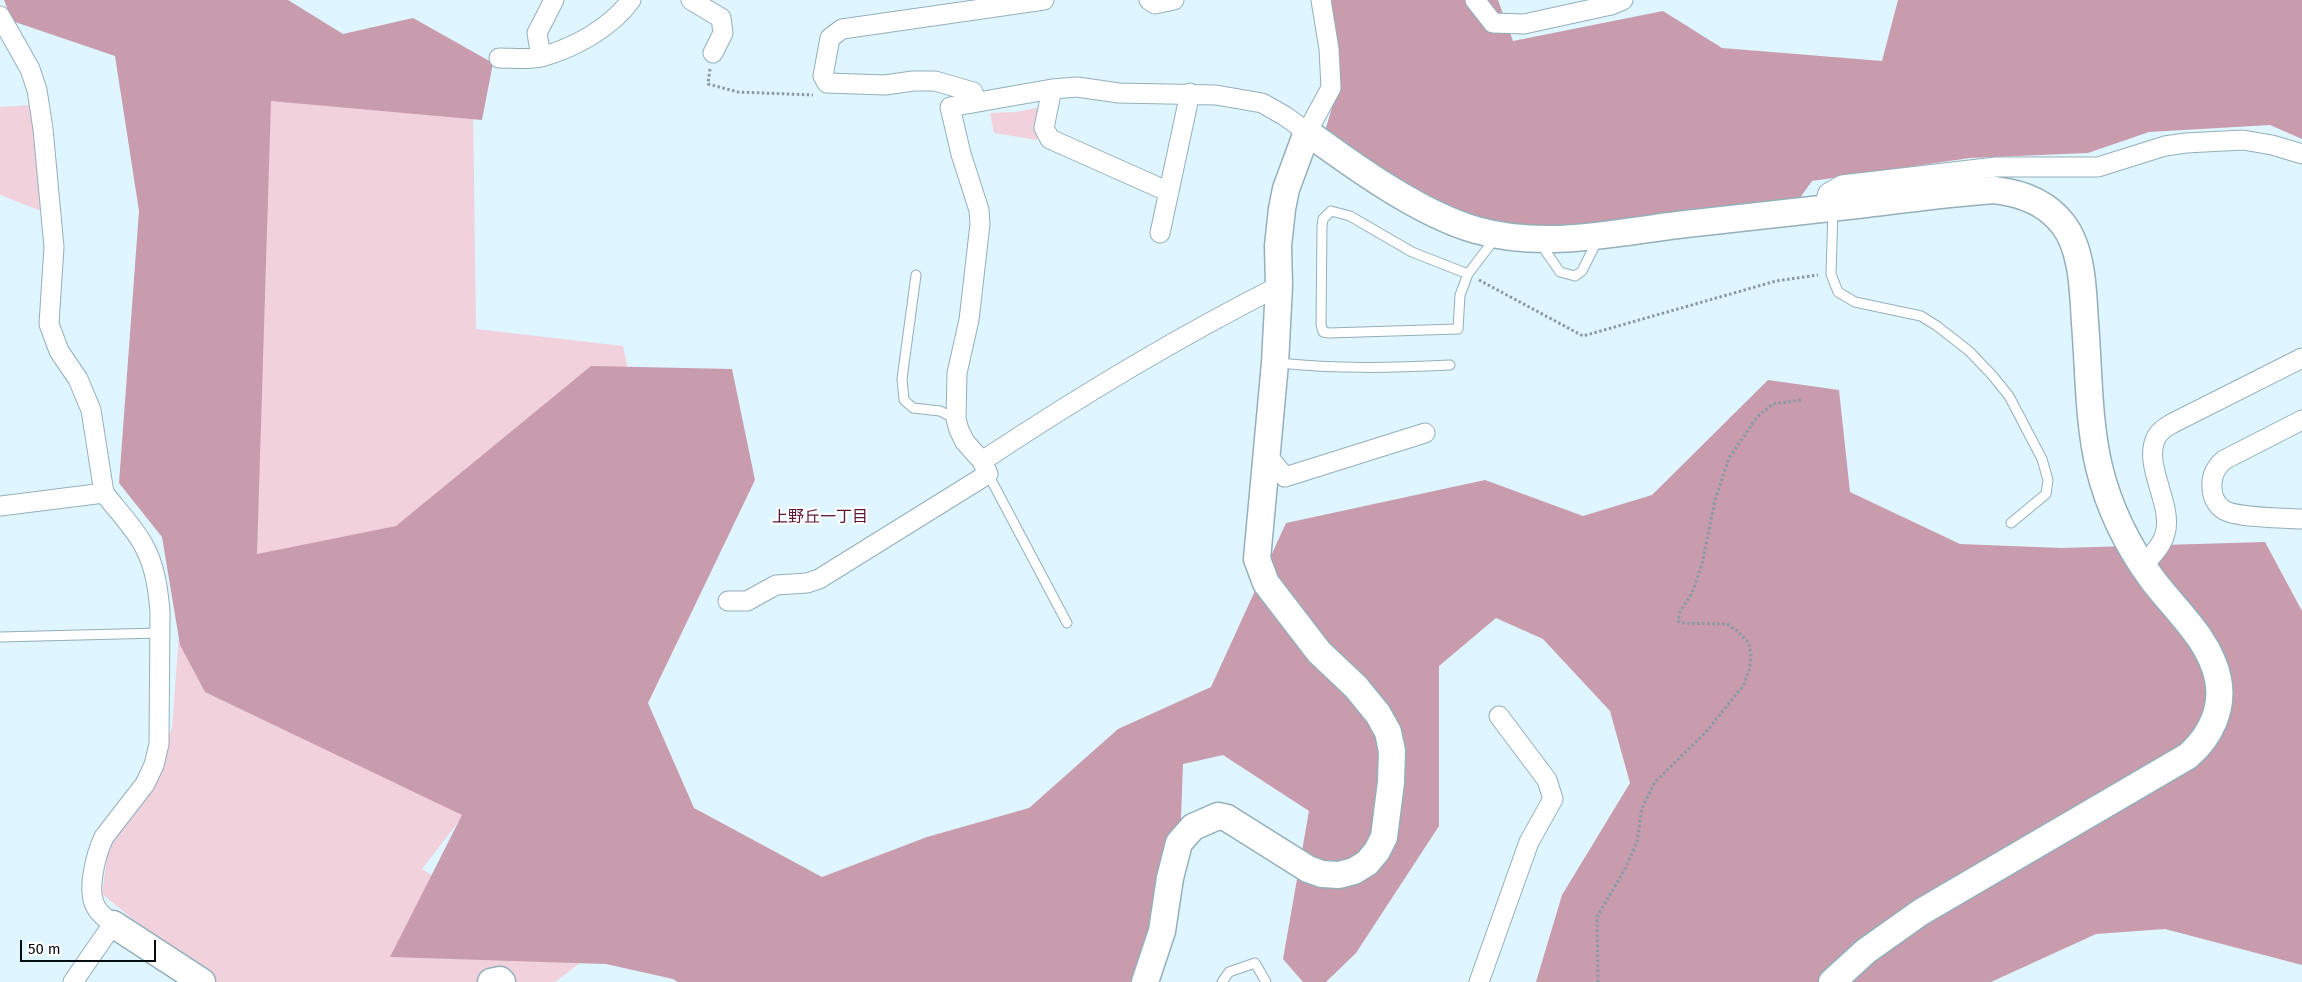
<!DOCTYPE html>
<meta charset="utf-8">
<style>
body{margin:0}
#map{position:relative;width:2302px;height:982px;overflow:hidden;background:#dff5ff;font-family:"Fira Sans",sans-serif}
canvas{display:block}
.scale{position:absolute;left:20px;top:940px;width:136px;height:22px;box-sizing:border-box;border:2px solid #050d11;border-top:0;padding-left:6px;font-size:15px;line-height:18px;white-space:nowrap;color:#050d11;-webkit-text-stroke:4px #fefefe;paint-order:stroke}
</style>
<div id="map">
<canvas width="2302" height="982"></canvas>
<div class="scale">50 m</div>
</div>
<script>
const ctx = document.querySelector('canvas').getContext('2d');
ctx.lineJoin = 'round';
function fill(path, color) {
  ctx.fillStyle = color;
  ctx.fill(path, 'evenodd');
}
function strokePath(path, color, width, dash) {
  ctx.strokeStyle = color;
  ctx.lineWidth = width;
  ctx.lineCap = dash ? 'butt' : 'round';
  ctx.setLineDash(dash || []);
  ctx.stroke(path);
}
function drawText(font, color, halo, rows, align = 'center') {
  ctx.font = font + ' "Fira Sans","Noto Sans JP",sans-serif';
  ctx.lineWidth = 4.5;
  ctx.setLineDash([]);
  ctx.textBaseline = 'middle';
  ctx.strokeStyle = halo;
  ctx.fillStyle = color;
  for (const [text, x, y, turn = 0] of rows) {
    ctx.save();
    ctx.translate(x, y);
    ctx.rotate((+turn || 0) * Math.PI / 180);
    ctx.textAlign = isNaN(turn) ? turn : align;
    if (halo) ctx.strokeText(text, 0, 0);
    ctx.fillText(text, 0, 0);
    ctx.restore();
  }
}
const green = new Path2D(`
 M 184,71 L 473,102 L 476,329 L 623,346 L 667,553 L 422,869 L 580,963 L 555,982 L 210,982 L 102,894 L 109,843 L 149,793 L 172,728 L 183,580 Z
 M 31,105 L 44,212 L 0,195 L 0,107 Z
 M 1041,107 L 1037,140 L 994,133 L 990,113 L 1016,112 Z`);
const forest = new Path2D(`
 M 4,0 L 288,0 L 343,34 L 413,18 L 493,63 L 482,120 L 271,101 L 257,554 L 396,526 L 591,366 L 732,369 L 755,480 L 648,703 L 694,808 L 822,877 L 927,837 L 1029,808 L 1118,729 L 1211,687 L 1286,523 L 1485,480 L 1583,516 L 1652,495 L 1768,380 L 1839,390 L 1850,492 L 1960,544 L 2061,548 L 2265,542 L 2302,611 L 2302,965 L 2165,929 L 2096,934 L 1991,982 L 1536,982 L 1562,895 L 1630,783 L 1610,711 L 1543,639 L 1496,618 L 1439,666 L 1439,826 L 1356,953 L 1326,982 L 1303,982 L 1283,959 L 1309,811 L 1223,755 L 1183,764 L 1178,901 L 1155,982 L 678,982 L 673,979 L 606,964 L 390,957 L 462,815 L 205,692 L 180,645 L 162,537 L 119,483 L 139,211 L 115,56 L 12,21 Z
 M 1332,0 L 1498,0 L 1513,41 L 1663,11 L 1722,48 L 1882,61 L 1898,0 L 2302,0 L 2302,139 L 2270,125 L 2149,132 L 2088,153 L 1970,158 L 1812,181 L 1797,202 L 1584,231 L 1497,227 L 1434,205 L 1324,134 L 1340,82 L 1330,10 Z`);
const path = new Path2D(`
 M 710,69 L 708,84 L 738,92 L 813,95
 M 1479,280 L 1583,336 L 1776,281 L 1818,275
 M 1598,982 L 1597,917 L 1625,869 L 1637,842 L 1642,808 L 1655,782 L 1706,732 L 1743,686 L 1749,671 L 1751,656 L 1749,643 L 1736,630 L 1727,624 L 1681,623 L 1678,621 L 1680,612 L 1692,593 L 1702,564 L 1715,500 L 1729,458 L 1757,417 L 1773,404 L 1801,400`);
const lane = new Path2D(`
 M 1833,210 L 1831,274 L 1838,292 L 1855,302 L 1921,316 L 1937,326 L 1969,351 L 1992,375 L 2009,396 L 2042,459 L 2048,480 L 2046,494 L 2011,523
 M 1540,243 L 1560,272 L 1575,276 L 1582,271 L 1598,239
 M 1468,274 L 1460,295 L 1458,329 L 1329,333 L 1323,332 L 1321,324 L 1322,226 L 1323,219 L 1331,211 L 1350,216 L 1412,252 L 1468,274 L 1496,237
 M 916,275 L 902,379 L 904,400 L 913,408 L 940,411 L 956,419
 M 1278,363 C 1338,369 1390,368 1450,365
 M 988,474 L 1067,623
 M 0,637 L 160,633
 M 1222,982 L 1229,972 L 1255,963 L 1266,982`);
const street = new Path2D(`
 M 691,0 L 721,18 L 723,33 L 713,53
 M 1149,0 L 1155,4 L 1174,0
 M 1475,0 L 1493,23 L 1524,24 L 1611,5 L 1623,0
 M 0,16 L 30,69 L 37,90 L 43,129 L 54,247 L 49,324 L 59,351 L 78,379 L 91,410 L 104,493
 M 541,57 L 537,33 L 554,0
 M 499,58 C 513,58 528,60 541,57 C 574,48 611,28 631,0
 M 1052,89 L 1044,128 L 1050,139 L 1169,192
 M 976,101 L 973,92 L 935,81 L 913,81 L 885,85 L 827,83 L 823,76 L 830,38 L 842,29 L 1044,0
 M 1823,209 L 1828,193 L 1842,185 L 1996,167 L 2098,167 L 2165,146 L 2186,143 L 2243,140 L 2272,145 L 2302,154
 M 1160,233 L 1190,93
 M 2302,420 L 2224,460 C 2216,467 2211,475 2212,487 C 2212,496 2216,505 2224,510 C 2237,518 2285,518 2302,519
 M 1267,455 L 1285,477 L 1425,433
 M 982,461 L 965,442 L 959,430 L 956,419 L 957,373 L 969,320 L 980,224 L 979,210 L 961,154 L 950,107 L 1052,89 L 1077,87 L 1119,93 L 1216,95 L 1262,103 L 1285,116 L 1307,132 L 1331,88 L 1329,49 L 1321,0
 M 0,506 L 104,493 C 117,510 134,527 144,546 C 155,566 158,589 160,611 L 159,744 L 154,765 L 145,784 L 104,837 C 96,854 86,891 96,907 C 99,914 107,919 113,924 L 73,982
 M 2143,566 C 2151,556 2162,546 2165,534 C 2174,504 2141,464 2157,436 C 2160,431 2166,427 2171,424 L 2302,358
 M 728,601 L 747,601 L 776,585 L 807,583 L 819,579 L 988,474 L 982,461 C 1077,398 1176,338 1279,286
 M 1479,982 L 1529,842 L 1553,799 L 1547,780 L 1499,716`);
const secondary = new Path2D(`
 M 113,924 L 202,982
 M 491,982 L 500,980 L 502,982
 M 1145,982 L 1162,931 L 1170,878 L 1179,843 L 1193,827 L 1218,816 L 1227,818 L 1308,869 L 1322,874 L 1339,875 L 1354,871 L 1367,863 L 1377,851 L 1384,837 L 1391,782 L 1392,751 L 1388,732 L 1378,714 L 1356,687 L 1319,652 L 1266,583 L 1257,559 L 1275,363 L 1279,286 L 1278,246 L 1282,209 L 1286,189 L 1307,132 C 1355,167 1420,214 1476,230 C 1547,250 1616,232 1686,224 C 1746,217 1806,211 1866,204 C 1909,199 1951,193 1994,190 C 2021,193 2046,202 2063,224 C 2083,250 2083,292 2085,323 C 2089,371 2088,420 2099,467 C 2109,508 2127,545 2152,579 C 2175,610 2210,639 2218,679 C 2224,709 2210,737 2188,756 L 1921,912 L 1866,951 L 1832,982`);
const neighbourhoodNames = [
 ["上野丘一丁目",820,518]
];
fill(green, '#f0d1dc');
fill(forest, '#c89cac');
strokePath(lane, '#94afba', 11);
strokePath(street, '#94afba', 21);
strokePath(secondary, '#94afba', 29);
strokePath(path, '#8a9aa2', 3, [2.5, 2.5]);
strokePath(lane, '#fff', 9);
strokePath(street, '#fff', 19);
strokePath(secondary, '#fff', 26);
drawText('16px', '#571635', '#fefefe', neighbourhoodNames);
</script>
